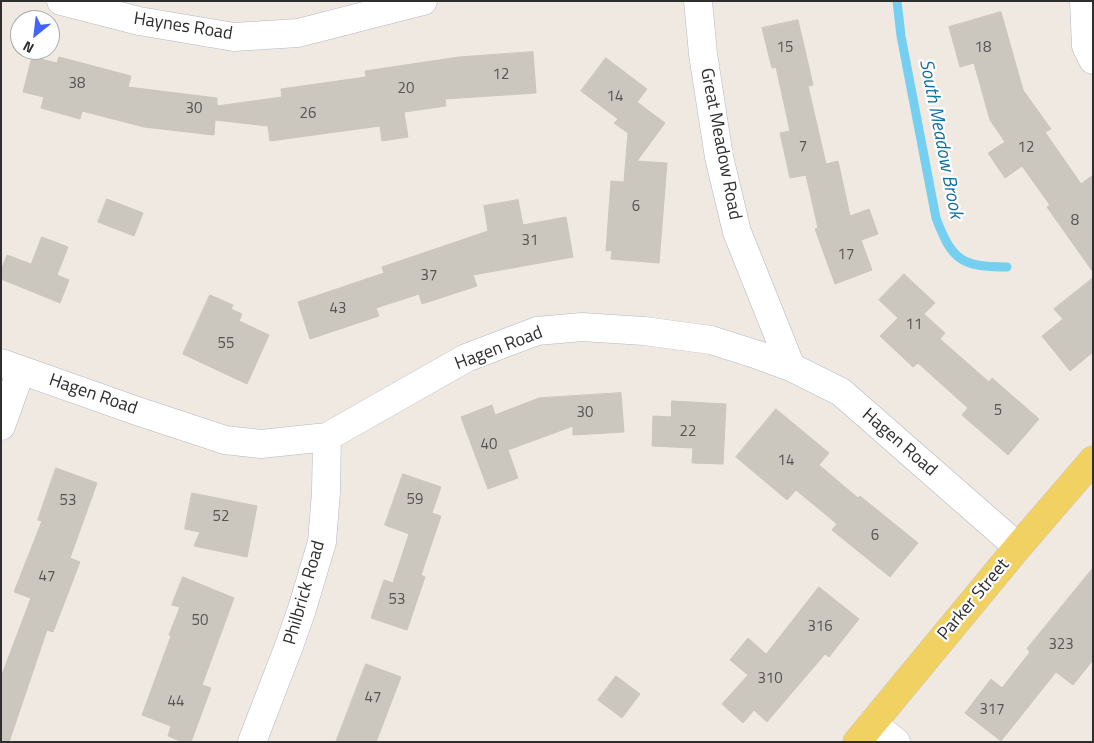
<!DOCTYPE html>
<style>
body{margin:0}
#map{position:relative;width:1094px;height:743px;overflow:hidden;background:#efe9e1;font-family:"Titillium Web",sans-serif}
canvas{display:block}
.frame{position:absolute;inset:0;border:2px solid #2e2e2e;pointer-events:none}
.north{position:absolute;left:10px;top:10px;width:50px;height:50px;box-sizing:border-box;background:#fff;border:1px solid #ababab;border-radius:50%;rotate:209deg;font-size:14px;font-weight:700;line-height:20px;text-align:center;color:#2e2e2e}
.north::after{content:'';display:block;margin:auto;width:18px;height:22px;background:#4264fb;clip-path:polygon(50% 0,100% 100%,50% 72%,0 100%)}
</style>
<div id="map">
<canvas width="1094" height="743"></canvas>
<div class="frame"></div>
<div class="north">N</div>
</div>
<script>
const ctx = document.querySelector('canvas').getContext('2d');
ctx.lineJoin = 'round';
function strokePath(path, color, width, dash) {
  ctx.strokeStyle = color;
  ctx.lineWidth = width;
  ctx.lineCap = dash ? 'butt' : 'round';
  ctx.setLineDash(dash || []);
  ctx.stroke(path);
}
function fill(path, color) {
  ctx.fillStyle = color;
  ctx.fill(path, 'evenodd');
}
function drawText(font, color, halo, rows, align = 'center') {
  ctx.font = font + ' "Titillium Web",sans-serif';
  ctx.lineWidth = 4.5;
  ctx.setLineDash([]);
  ctx.textBaseline = 'middle';
  ctx.strokeStyle = halo;
  ctx.fillStyle = color;
  for (const [text, x, y, turn = 0] of rows) {
    ctx.save();
    ctx.translate(x, y);
    ctx.rotate((+turn || 0) * Math.PI / 180);
    ctx.textAlign = isNaN(turn) ? turn : align;
    if (halo) ctx.strokeText(text, 0, 0);
    ctx.fillText(text, 0, 0);
    ctx.restore();
  }
}
const stream = new Path2D(`
 M 897,1 L 901,36 L 936,218 C 952,260 961,267 1007,267`);
const building = new Path2D(`
 M 1001,12 L 1023,90 L 1051,129 L 1045,132 L 1081,184 L 1093,175 L 1093,272 L 1047,207 L 1050,205 L 1022,166 L 1005,178 L 988,153 L 1005,142 L 990,120 L 974,63 L 960,67 L 949,27 Z
 M 798,20 L 813,85 L 808,86 L 826,164 L 838,161 L 850,216 L 869,209 L 878,234 L 861,240 L 872,270 L 835,284 L 815,229 L 818,228 L 806,175 L 790,178 L 780,133 L 790,131 L 776,67 L 772,68 L 762,28 Z
 M 533,52 L 536,93 L 445,99 L 446,106 L 404,112 L 408,137 L 382,141 L 380,126 L 270,141 L 268,126 L 215,120 L 214,135 L 144,127 L 82,111 L 80,119 L 41,108 L 44,97 L 23,92 L 32,57 L 57,63 L 59,57 L 131,76 L 128,87 L 217,98 L 217,106 L 282,97 L 281,89 L 366,77 L 365,71 L 459,57 Z
 M 606,58 L 647,89 L 637,102 L 665,123 L 637,161 L 667,163 L 659,263 L 611,259 L 612,250 L 606,251 L 611,181 L 624,182 L 628,133 L 614,123 L 618,119 L 581,91 Z
 M 107,199 L 143,213 L 134,236 L 98,222 Z
 M 518,200 L 523,225 L 566,217 L 573,257 L 473,275 L 477,286 L 422,304 L 419,294 L 376,308 L 379,316 L 310,339 L 298,302 L 384,273 L 382,267 L 488,231 L 484,206 Z
 M 42,237 L 68,247 L 57,275 L 69,280 L 60,303 L 1,279 L 1,270 L 7,255 L 31,264 Z
 M 904,274 L 935,303 L 924,314 L 945,333 L 940,339 L 989,382 L 992,378 L 1039,419 L 1008,455 L 962,415 L 968,408 L 918,363 L 913,367 L 880,336 L 898,318 L 879,300 Z
 M 1093,278 L 1093,352 L 1070,371 L 1042,336 L 1063,319 L 1054,309 Z
 M 210,295 L 233,305 L 231,309 L 242,314 L 239,321 L 269,335 L 247,384 L 183,354 Z
 M 621,393 L 624,432 L 573,435 L 573,426 L 508,450 L 518,478 L 488,489 L 461,417 L 492,405 L 495,415 L 539,398 Z
 M 672,401 L 726,404 L 723,464 L 692,463 L 693,448 L 652,446 L 653,416 L 671,417 Z
 M 776,409 L 829,453 L 819,465 L 858,498 L 860,496 L 918,543 L 890,577 L 832,530 L 837,524 L 796,490 L 787,500 L 736,457 Z
 M 56,468 L 97,483 L 70,558 L 80,562 L 53,632 L 47,630 L 9,742 L 1,742 L 1,677 L 31,598 L 14,592 L 42,521 L 38,520 Z
 M 403,474 L 441,487 L 432,513 L 441,516 L 421,575 L 425,577 L 407,630 L 371,618 L 384,580 L 393,583 L 409,534 L 385,525 Z
 M 192,493 L 257,506 L 247,557 L 194,546 L 200,532 L 185,529 Z
 M 1093,568 L 1093,660 L 1073,685 L 1056,672 L 1001,741 L 965,713 L 991,679 L 1002,688 L 1030,652 L 1027,649 Z
 M 183,577 L 234,598 L 202,685 L 211,688 L 191,742 L 182,742 L 168,736 L 171,726 L 142,715 L 171,636 L 169,635 L 180,607 L 172,605 Z
 M 819,587 L 859,619 L 829,657 L 825,654 L 767,722 L 754,710 L 743,723 L 722,704 L 748,675 L 730,660 L 748,638 L 766,654 Z
 M 366,664 L 401,677 L 376,742 L 336,742 Z
 M 616,676 L 640,694 L 622,718 L 598,700 Z`);
const minor = new Path2D(`
 M 61,1 L 139,21 L 234,37 L 298,33 L 423,1
 M 698,1 L 703,54 L 719,157 L 737,232 L 791,367
 M 1084,1 L 1086,46 L 1093,60
 M 1,363 L 137,411 L 225,440 L 261,444 L 327,437 L 466,358 L 537,331 L 582,327 L 644,331 L 711,340 L 758,355 L 791,367 L 841,392 L 1018,547
 M 1,426 L 21,370
 M 872,723 L 896,742
 M 252,742 L 289,646 L 302,609 L 322,542 L 326,492 L 327,437`);
const major = new Path2D(`
 M 857,742 L 1018,547 L 1093,460`);
const numberNames = [
 ["15",785,48],
 ["18",983,48],
 ["12",501,75],
 ["38",77,84],
 ["20",406,89],
 ["14",615,97],
 ["30",194,109],
 ["26",308,114],
 ["7",803,147],
 ["12",1026,148],
 ["6",636,207],
 ["8",1075,221],
 ["31",530,241],
 ["17",846,255],
 ["37",429,276],
 ["43",338,309],
 ["11",914,325],
 ["55",226,344],
 ["5",998,411],
 ["30",585,413],
 ["22",688,432],
 ["40",489,445],
 ["14",786,461],
 ["59",415,500],
 ["53",68,501],
 ["52",221,517],
 ["6",875,536],
 ["47",47,577],
 ["53",397,600],
 ["50",200,621],
 ["316",820,627],
 ["323",1061,645],
 ["310",770,679],
 ["47",373,698],
 ["44",176,702],
 ["317",992,710]
];
const streetNames = [
 ["Haynes Road",183,27,9],
 ["Great Meadow Road",720,144,79],
 ["Hagen Road",499,349,-21],
 ["Hagen Road",93,395,19],
 ["Hagen Road",899,443,41],
 ["Philbrick Road",305,593,-74],
 ["Parker Street",974,600,-50]
];
const waterNames = [
 ["South Meadow Brook",940,139,79]
];
strokePath(stream, '#75cff0', 9);
fill(building, '#cbc7bf');
strokePath(building, '#cbc5ba', 1);
strokePath(minor, '#b4b7c1', 29);
strokePath(major, '#c9c9c9', 29);
strokePath(minor, '#fff', 28);
strokePath(major, '#f2d163', 28);
drawText('15px', '#555452', null, numberNames);
drawText('18px', '#2e2e2e', '#fff', streetNames);
drawText('italic 19px', '#0d6fa3', '#fff', waterNames);
</script>
